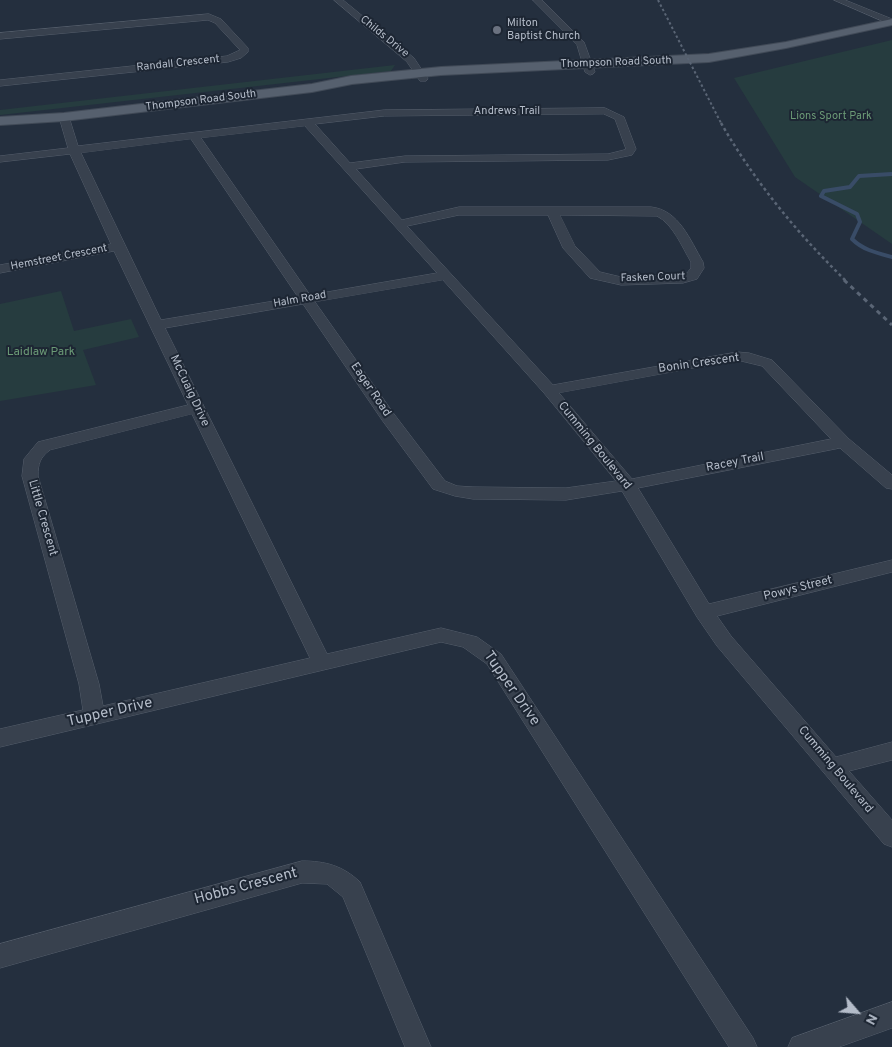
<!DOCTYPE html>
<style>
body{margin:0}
#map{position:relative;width:892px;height:1047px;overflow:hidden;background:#242f3e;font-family:Overpass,sans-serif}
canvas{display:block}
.north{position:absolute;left:832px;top:987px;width:50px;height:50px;-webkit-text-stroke:4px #1d2633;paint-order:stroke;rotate:117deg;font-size:14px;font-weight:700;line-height:20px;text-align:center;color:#b4bcc9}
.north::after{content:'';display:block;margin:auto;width:18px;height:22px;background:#b4bcc9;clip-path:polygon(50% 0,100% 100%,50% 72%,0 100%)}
</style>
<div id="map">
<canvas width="892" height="1047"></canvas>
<div class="north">N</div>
</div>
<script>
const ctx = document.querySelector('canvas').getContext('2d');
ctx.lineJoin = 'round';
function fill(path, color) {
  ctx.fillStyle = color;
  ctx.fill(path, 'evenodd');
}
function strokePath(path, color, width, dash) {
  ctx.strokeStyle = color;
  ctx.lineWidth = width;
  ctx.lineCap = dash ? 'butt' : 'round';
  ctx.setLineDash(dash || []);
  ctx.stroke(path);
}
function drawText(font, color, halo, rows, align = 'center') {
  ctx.font = font + ' Overpass,sans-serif';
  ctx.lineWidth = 4;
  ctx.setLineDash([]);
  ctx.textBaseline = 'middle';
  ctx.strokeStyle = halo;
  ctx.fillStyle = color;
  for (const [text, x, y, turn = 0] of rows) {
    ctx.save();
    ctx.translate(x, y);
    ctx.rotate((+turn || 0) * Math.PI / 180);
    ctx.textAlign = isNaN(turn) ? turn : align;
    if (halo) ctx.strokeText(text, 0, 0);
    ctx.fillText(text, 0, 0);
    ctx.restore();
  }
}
const green = new Path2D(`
 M 892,40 L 892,244 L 795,177 L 734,78 Z
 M 395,65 L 391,71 L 0,115 L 0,110 Z
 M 61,291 L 74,331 L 131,319 L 139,337 L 83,350 L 96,385 L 0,401 L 0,304 Z`);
const stream = new Path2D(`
 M 892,174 L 859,176 L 850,187 L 824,191 L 821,196 L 857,214 L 860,222 L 852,239 C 863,250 877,253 892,257`);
const minor = new Path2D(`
 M 334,0 L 343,0 L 414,58 L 428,79 L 426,81 L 420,81 L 407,62 Z
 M 533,0 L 542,0 L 584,42 L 595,72 L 593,74 L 590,75 L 585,72 L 577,45 Z
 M 834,0 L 845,0 L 892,19 L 892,25 Z
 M 209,14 L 221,19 L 248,48 L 248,52 L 241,58 L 228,62 L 0,86 L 0,80 L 227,56 L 240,50 L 215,23 L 208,20 L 0,39 L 0,33 Z
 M 605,108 L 624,117 L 636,149 L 632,155 L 608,160 L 405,162 L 356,169 L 402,220 L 459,207 L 651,207 C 679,210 690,240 703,262 L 704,268 L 697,279 L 683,283 L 621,285 L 590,278 L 563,248 L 548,215 L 459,215 L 407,226 L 553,385 L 737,352 L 749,353 L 772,360 L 849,439 L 892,475 L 892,489 L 886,488 L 840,448 L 638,488 L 709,604 L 892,560 L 892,572 L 717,616 L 731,636 L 836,757 L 892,742 L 892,760 L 849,771 L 892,820 L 892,847 L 884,844 L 717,646 L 697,617 L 622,491 L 566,500 L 473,499 L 455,496 L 433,489 L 382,420 L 303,304 L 165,328 L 327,654 L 441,628 L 477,637 L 501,654 L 753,1038 L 757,1047 L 729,1047 L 487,664 L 463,647 L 441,642 L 0,747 L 0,729 L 83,710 L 79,684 L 22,476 L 24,459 L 38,442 L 188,405 L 114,251 L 0,273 L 0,265 L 111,244 L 70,154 L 0,162 L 0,156 L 68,148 L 59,117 L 64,114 L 69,117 L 78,146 L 384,110 ZM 604,114 L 615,119 L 626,149 L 624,150 L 608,154 L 405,156 L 350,163 L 315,124 L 384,116 ZM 305,126 L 437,273 L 310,295 L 201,138 ZM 191,139 L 298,297 L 161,320 L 81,153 ZM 560,215 L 657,216 C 673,224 682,247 691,262 L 691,268 L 687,273 L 682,275 L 621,277 L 600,272 L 575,246 ZM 443,280 L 544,393 L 616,481 L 566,488 L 473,487 L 457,486 L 445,481 L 394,414 L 315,302 ZM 737,360 L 762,366 L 831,439 L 632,479 L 559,393 ZM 192,414 L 310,658 L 103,706 L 99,684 L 38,476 C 38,464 40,457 50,450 Z
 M 302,861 C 326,861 343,866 360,882 L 431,1047 L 405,1047 L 343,897 L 327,884 L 302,883 L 0,968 L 0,944 Z
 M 892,1002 L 892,1028 L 839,1047 L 788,1047 L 792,1038 Z`);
const major = new Path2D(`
 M 892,19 L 892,25 L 786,48 L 709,62 L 441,75 L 352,84 L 312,92 L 64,121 L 0,125 L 0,117 L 64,113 L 312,84 L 351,76 L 441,67 L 709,54 L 786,42 Z`);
const railFar2 = new Path2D(`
 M 658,0 L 722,125`);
const railFar1 = new Path2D(`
 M 721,123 C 755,182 797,233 846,281`);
const rail = new Path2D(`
 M 844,280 L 892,325`);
const markers = [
 [497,30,5,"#6b7280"]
];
const farPoinames = [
 ["Milton",507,24],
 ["Baptist Church",507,37]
];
const farStreetnames = [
 ["Childs Drive",384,37,39],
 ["Thompson Road South",616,63,-2],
 ["Randall Crescent",178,64,-6],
 ["Thompson Road South",201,101,-7],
 ["Andrews Trail",507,112],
 ["Hemstreet Crescent",59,258,-11],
 ["Fasken Court",653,278,-2],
 ["Halm Road",300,300,-10]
];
const farParknames = [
 ["Lions Sport Park",831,117]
];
const parkNames = [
 ["Laidlaw Park",41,353]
];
const streetNames = [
 ["Bonin Crescent",699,364,-8],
 ["Eager Road",370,390,56],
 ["McCuaig Drive",189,391,65],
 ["Cumming Boulevard",594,446,51],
 ["Racey Trail",735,463,-11],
 ["Little Crescent",42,518,74],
 ["Powys Street",798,589,-14],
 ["Cumming Boulevard",835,770,50]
];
const nearStreetnames = [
 ["Tupper Drive",511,689,55],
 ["Tupper Drive",110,713,-13],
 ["Hobbs Crescent",246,887,-15]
];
fill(green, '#263c3f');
strokePath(stream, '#394c67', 4);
strokePath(minor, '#565f6c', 1);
strokePath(major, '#414a57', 2);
fill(minor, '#38414e');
fill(major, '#56606e');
strokePath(railFar2, '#5a6575', 2, [2.5, 2.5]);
strokePath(railFar1, '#5a6575', 2.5, [3, 3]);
strokePath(rail, '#5a6575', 3, [4.5, 4.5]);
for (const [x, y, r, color] of markers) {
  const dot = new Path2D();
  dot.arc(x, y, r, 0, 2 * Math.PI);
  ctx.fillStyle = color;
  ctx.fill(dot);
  strokePath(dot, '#1d2633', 2);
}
drawText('11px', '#b4bcc9', '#1d2633', farPoinames, 'left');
drawText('11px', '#b4bcc9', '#1d2633', farStreetnames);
drawText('11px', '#6b9a76', '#1d2633', farParknames);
drawText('12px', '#6b9a76', '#1d2633', parkNames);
drawText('12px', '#b4bcc9', '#1d2633', streetNames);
drawText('15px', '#b4bcc9', '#1d2633', nearStreetnames);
</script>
